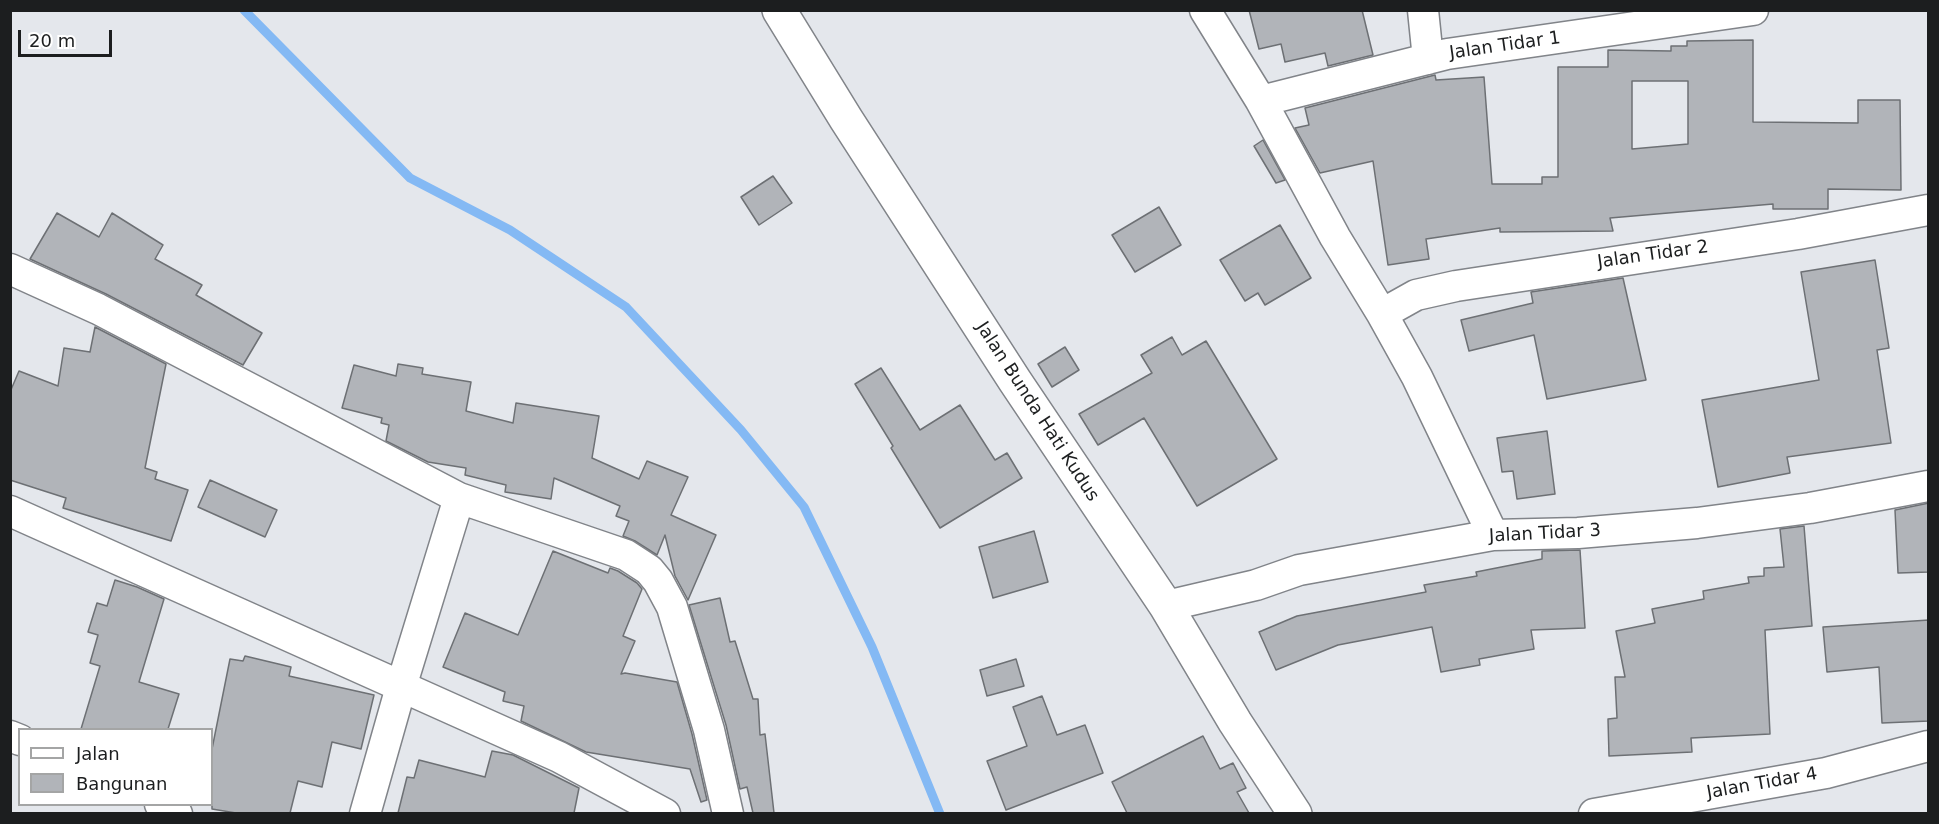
<!DOCTYPE html>
<style>
body{margin:0}
#map{position:relative;width:1939px;height:824px;overflow:hidden;background:#e4e7ec;font-family:"DejaVu Sans",sans-serif}
canvas{display:block}
.frame{position:absolute;inset:0;border:12px solid #1c1e1f;pointer-events:none}
.legend{position:absolute;left:18px;top:728px;width:195px;height:78px;box-sizing:border-box;background:#fff;border:2px solid #a4a5a5;margin:0;padding:8px 10px;list-style:none;font-size:18px;color:#1c1e1f}
.legend li{display:flex;align-items:center;gap:12px;height:30px}
.legend b{width:30px;border:2px solid #a4a5a5}
.scale{position:absolute;left:18px;top:30px;width:94px;height:27px;box-sizing:border-box;border:3px solid #1c1e1f;border-top:0;padding-left:8px;font-size:18px;line-height:21px;white-space:nowrap;color:#1c1e1f;-webkit-text-stroke:4px #fff;paint-order:stroke}
</style>
<div id="map">
<canvas width="1939" height="824"></canvas>
<div class="frame"></div>
<ul class="legend">
<li><b style="height:8px;background:#fff"></b>Jalan</li>
<li><b style="height:16px;background:#b1b4b9"></b>Bangunan</li>
</ul>
<div class="scale">20 m</div>
</div>
<script>
const ctx = document.querySelector('canvas').getContext('2d');
ctx.lineJoin = 'round';
function strokePath(path, color, width, dash) {
  ctx.strokeStyle = color;
  ctx.lineWidth = width;
  ctx.lineCap = dash ? 'butt' : 'round';
  ctx.setLineDash(dash || []);
  ctx.stroke(path);
}
function fill(path, color) {
  ctx.fillStyle = color;
  ctx.fill(path, 'evenodd');
}
function drawText(font, color, halo, rows, align = 'center') {
  ctx.font = font + ' "DejaVu Sans",sans-serif';
  ctx.lineWidth = 4.5;
  ctx.setLineDash([]);
  ctx.textBaseline = 'middle';
  ctx.strokeStyle = halo;
  ctx.fillStyle = color;
  for (const [text, x, y, turn = 0] of rows) {
    ctx.save();
    ctx.translate(x, y);
    ctx.rotate((+turn || 0) * Math.PI / 180);
    ctx.textAlign = isNaN(turn) ? turn : align;
    if (halo) ctx.strokeText(text, 0, 0);
    ctx.fillText(text, 0, 0);
    ctx.restore();
  }
}
const stream = new Path2D(`
 M 244,10 L 410,178 L 510,230 L 626,307 L 741,430 L 804,507 L 872,647 L 940,814`);
const building = new Path2D(`
 M 1249,10 L 1362,10 L 1373,55 L 1328,66 L 1325,53 L 1285,62 L 1281,44 L 1259,49 Z
 M 1753,40 L 1753,122 L 1858,123 L 1858,100 L 1900,100 L 1901,190 L 1828,189 L 1828,209 L 1773,209 L 1773,204 L 1610,218 L 1613,231 L 1500,232 L 1500,228 L 1426,239 L 1429,259 L 1388,265 L 1373,161 L 1320,173 L 1295,128 L 1309,125 L 1305,108 L 1435,75 L 1436,80 L 1484,77 L 1492,184 L 1542,184 L 1542,177 L 1558,177 L 1558,67 L 1608,67 L 1608,50 L 1671,51 L 1671,46 L 1687,46 L 1687,41 ZM 1632,81 L 1688,81 L 1688,144 L 1632,149 Z
 M 1263,140 L 1285,180 L 1276,183 L 1254,146 Z
 M 773,176 L 792,203 L 759,225 L 741,197 Z
 M 1159,207 L 1181,245 L 1135,272 L 1112,235 Z
 M 57,213 L 99,237 L 112,213 L 163,245 L 155,259 L 202,285 L 196,295 L 262,333 L 243,365 L 106,294 L 30,259 Z
 M 1280,225 L 1311,278 L 1265,305 L 1258,293 L 1245,301 L 1220,260 Z
 M 1875,260 L 1889,348 L 1877,350 L 1891,443 L 1787,457 L 1790,473 L 1718,487 L 1702,400 L 1819,380 L 1801,272 Z
 M 1623,278 L 1646,380 L 1547,399 L 1534,335 L 1469,351 L 1461,320 L 1533,303 L 1531,292 Z
 M 95,327 L 166,364 L 145,468 L 157,472 L 155,479 L 188,490 L 171,541 L 63,508 L 66,498 L 10,480 L 10,392 L 19,371 L 58,386 L 64,348 L 90,352 Z
 M 1172,337 L 1182,355 L 1206,341 L 1277,459 L 1197,506 L 1144,418 L 1098,445 L 1079,414 L 1152,373 L 1141,355 Z
 M 1065,347 L 1079,370 L 1052,387 L 1038,364 Z
 M 398,364 L 423,368 L 422,374 L 471,382 L 466,411 L 513,423 L 516,403 L 599,416 L 592,458 L 639,479 L 647,461 L 688,477 L 671,515 L 716,535 L 688,600 L 675,576 L 665,535 L 657,555 L 635,541 L 623,536 L 629,521 L 616,516 L 620,506 L 554,478 L 551,499 L 505,492 L 506,485 L 465,475 L 466,468 L 428,462 L 386,441 L 389,425 L 381,423 L 382,418 L 342,408 L 354,365 L 396,376 Z
 M 881,368 L 920,430 L 960,405 L 995,460 L 1007,453 L 1022,478 L 940,528 L 891,448 L 893,446 L 855,384 Z
 M 1547,431 L 1555,494 L 1517,499 L 1513,471 L 1502,472 L 1497,438 Z
 M 210,480 L 277,510 L 265,537 L 198,507 Z
 M 1929,503 L 1929,572 L 1898,573 L 1895,510 Z
 M 1804,526 L 1812,626 L 1765,630 L 1770,734 L 1691,738 L 1692,752 L 1609,756 L 1608,719 L 1617,718 L 1615,677 L 1625,677 L 1616,631 L 1655,623 L 1652,609 L 1704,599 L 1703,591 L 1749,583 L 1748,577 L 1764,576 L 1764,568 L 1784,567 L 1780,529 Z
 M 1034,531 L 1048,582 L 993,598 L 979,547 Z
 M 1580,550 L 1585,628 L 1531,630 L 1534,649 L 1479,659 L 1480,665 L 1441,672 L 1432,627 L 1338,645 L 1276,670 L 1259,632 L 1297,616 L 1426,592 L 1424,585 L 1477,576 L 1476,572 L 1542,559 L 1542,551 Z
 M 553,551 L 608,573 L 610,568 L 618,571 L 637,583 L 642,589 L 623,636 L 635,641 L 621,674 L 625,673 L 677,682 L 692,734 L 707,800 L 701,802 L 690,769 L 586,752 L 521,721 L 524,706 L 503,701 L 505,692 L 443,667 L 465,613 L 518,635 Z
 M 115,580 L 137,587 L 164,599 L 139,682 L 179,694 L 168,729 L 81,729 L 100,666 L 90,663 L 98,635 L 88,632 L 97,603 L 107,606 Z
 M 720,598 L 730,642 L 735,641 L 753,699 L 758,699 L 760,735 L 765,734 L 774,813 L 753,813 L 747,787 L 740,789 L 726,725 L 689,605 Z
 M 1929,620 L 1929,721 L 1882,723 L 1879,667 L 1827,672 L 1823,627 Z
 M 245,656 L 291,667 L 289,676 L 374,695 L 361,749 L 332,742 L 322,787 L 298,781 L 290,813 L 236,813 L 212,809 L 212,749 L 230,659 L 243,661 Z
 M 1016,659 L 1024,686 L 987,696 L 980,670 Z
 M 1042,696 L 1057,735 L 1085,725 L 1103,773 L 1006,810 L 987,761 L 1027,746 L 1013,707 Z
 M 1203,736 L 1220,769 L 1233,763 L 1246,788 L 1237,792 L 1249,813 L 1127,813 L 1112,782 Z
 M 492,751 L 513,755 L 579,788 L 574,813 L 398,813 L 407,777 L 414,778 L 419,760 L 485,777 Z`);
const minor = new Path2D(`
 M 1205,10 L 1261,101 L 1335,237 L 1382,314 L 1417,377 L 1493,535
 M 1423,10 L 1428,59
 M 1261,101 L 1447,54 L 1753,10
 M 10,269 L 98,309 L 459,498 L 626,555 L 649,570 L 658,581 L 672,607 L 709,730 L 728,814
 M 1382,314 L 1416,295 L 1456,286 L 1798,234 L 1928,210
 M 10,511 L 559,757 L 665,814
 M 1166,606 L 1256,585 L 1299,570 L 1493,535 L 1578,533 L 1697,523 L 1810,508 L 1928,486
 M 10,736 L 20,740
 M 160,804 L 177,814
 M 365,814 L 401,687 L 459,498
 M 1594,814 L 1826,773 L 1928,746`);
const tertiary = new Path2D(`
 M 779,10 L 846,119 L 1015,381 L 1166,606 L 1235,722 L 1295,814`);
const streetNames = [
 ["Jalan Tidar 1",1505,46,-8],
 ["Jalan Tidar 2",1653,255,-8],
 ["Jalan Bunda Hati Kudus",1037,412,57],
 ["Jalan Tidar 3",1545,534,-3],
 ["Jalan Tidar 4",1762,784,-10]
];
strokePath(stream, '#84b9f4', 9);
fill(building, '#b1b4b9');
strokePath(building, '#6d7074', 1.5);
strokePath(minor, '#818489', 33);
strokePath(tertiary, '#818489', 36);
strokePath(minor, '#fff', 30);
strokePath(tertiary, '#fff', 33);
drawText('18px', '#1c1e1f', '#fff', streetNames);
</script>
